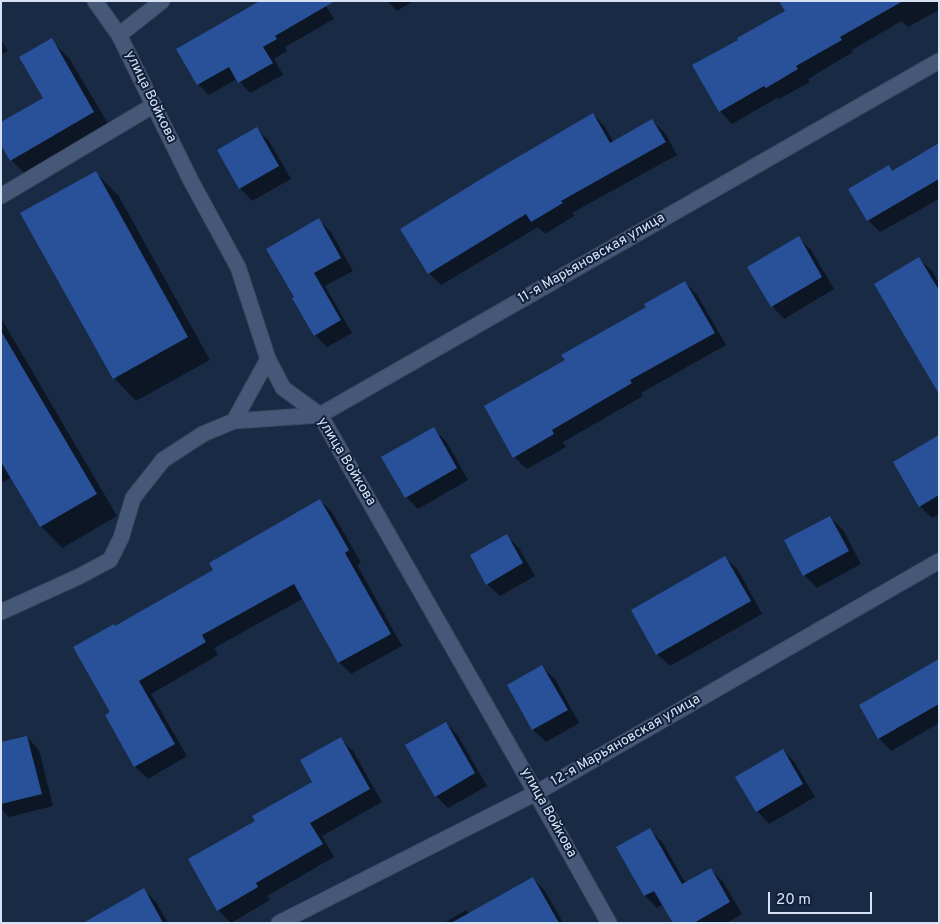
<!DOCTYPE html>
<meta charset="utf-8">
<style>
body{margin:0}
#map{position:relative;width:940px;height:924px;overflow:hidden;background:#192a45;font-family:Overpass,sans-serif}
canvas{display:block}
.frame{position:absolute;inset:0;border:2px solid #d7e3f5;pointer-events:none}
.scale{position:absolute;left:768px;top:892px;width:104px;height:22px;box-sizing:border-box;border:2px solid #d7e3f5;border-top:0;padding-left:6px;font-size:15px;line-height:18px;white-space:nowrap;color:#d7e3f5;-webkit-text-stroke:4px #10203a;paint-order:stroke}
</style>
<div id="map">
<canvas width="940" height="924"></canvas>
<div class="frame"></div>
<div class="scale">20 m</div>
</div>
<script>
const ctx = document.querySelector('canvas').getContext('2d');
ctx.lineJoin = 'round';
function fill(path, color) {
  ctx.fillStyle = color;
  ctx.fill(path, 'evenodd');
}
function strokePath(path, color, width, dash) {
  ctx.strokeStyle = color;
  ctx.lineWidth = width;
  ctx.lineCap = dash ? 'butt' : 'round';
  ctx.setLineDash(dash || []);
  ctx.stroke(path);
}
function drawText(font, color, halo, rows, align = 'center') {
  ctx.font = font + ' Overpass,sans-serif';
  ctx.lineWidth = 4;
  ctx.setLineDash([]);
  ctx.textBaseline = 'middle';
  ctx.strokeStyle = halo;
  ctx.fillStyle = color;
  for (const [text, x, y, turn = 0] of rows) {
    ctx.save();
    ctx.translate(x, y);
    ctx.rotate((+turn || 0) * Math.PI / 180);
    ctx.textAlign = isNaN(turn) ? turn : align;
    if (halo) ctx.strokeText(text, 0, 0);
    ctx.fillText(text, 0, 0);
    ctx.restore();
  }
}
const shadow = new Path2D(`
 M 265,1 L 323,1 L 334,19 L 285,47 L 287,51 L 274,59 L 283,75 L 250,93 L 237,79 L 209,95 L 198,84 L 257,6 Z
 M 387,1 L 413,1 L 397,11 Z
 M 789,1 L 938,1 L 939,10 L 908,27 L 901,21 L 852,50 L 853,52 L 808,79 L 810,82 L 779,99 L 777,98 L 732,124 L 720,111 L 740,40 L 786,11 Z
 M 1,40 L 8,51 L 1,55 Z
 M 51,40 L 69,58 L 112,130 L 29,178 L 11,160 L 44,99 Z
 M 593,114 L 605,127 L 614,143 L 652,121 L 665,133 L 677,155 L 572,213 L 574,216 L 545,234 L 538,227 L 441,285 L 429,273 Z
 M 257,129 L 269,141 L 291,179 L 252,201 L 240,188 L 219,151 Z
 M 939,145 L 939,199 L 880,232 L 868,220 L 889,167 L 893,172 Z
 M 95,172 L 118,195 L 210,360 L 136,401 L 114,378 Z
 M 319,220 L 331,232 L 353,271 L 325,286 L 352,333 L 327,347 L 315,335 L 294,298 Z
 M 798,238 L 811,250 L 834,289 L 784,319 L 772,306 Z
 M 919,259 L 932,271 L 939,283 L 939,393 Z
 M 685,282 L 697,295 L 726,345 L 641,393 L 643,396 L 563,442 L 566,447 L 527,469 L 514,457 L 566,361 Z
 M 1,318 L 117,516 L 62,548 L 41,526 L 12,477 L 1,483 Z
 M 433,429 L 446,441 L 468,480 L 418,509 L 406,497 Z
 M 939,453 L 939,514 L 932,518 L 920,506 Z
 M 320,500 L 332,512 L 361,563 L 357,565 L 402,646 L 351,674 L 339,662 L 304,598 L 214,648 L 218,655 L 151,694 L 187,756 L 148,779 L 135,766 L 107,715 L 111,713 L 115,627 L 215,571 Z
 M 830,517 L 843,530 L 861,564 L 817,588 L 804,575 Z
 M 507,536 L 519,548 L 535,576 L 500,596 L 487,584 Z
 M 725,558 L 738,570 L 762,614 L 670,666 L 657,654 Z
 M 939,660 L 939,723 L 891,751 L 879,738 L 860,706 Z
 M 542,667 L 555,679 L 579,723 L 546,742 L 533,730 L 508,686 Z
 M 446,723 L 458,736 L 487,786 L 448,808 L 436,796 Z
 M 27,737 L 39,750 L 53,806 L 9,817 L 1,809 L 1,744 Z
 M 340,739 L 353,751 L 382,802 L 322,836 L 334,857 L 267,896 L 270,900 L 231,923 L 218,910 L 257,821 L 314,783 Z
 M 783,750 L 795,763 L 815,797 L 769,824 L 757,811 Z
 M 649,829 L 662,842 L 686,884 L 711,869 L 723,882 L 742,914 L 727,923 L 674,923 L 663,904 L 657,908 L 645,896 L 617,848 Z
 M 533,878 L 545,891 L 563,923 L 444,923 L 466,910 L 470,914 Z
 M 143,889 L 156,902 L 168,923 L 84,923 Z`);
const building = new Path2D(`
 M 335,1 L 275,36 L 277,39 L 263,47 L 273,63 L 238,83 L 229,67 L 197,85 L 176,49 L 258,2 Z
 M 779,1 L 903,1 L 840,37 L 842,40 L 796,66 L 798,69 L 766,88 L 764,86 L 719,112 L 692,65 L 738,40 L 737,38 L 785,11 Z
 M 52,38 L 94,112 L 10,161 L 1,145 L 1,122 L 43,98 L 19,57 Z
 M 593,113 L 610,143 L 652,119 L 666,142 L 561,201 L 563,203 L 531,222 L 526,214 L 428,274 L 400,229 L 499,168 Z
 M 257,127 L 279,166 L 239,189 L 217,150 Z
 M 939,143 L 939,179 L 867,221 L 848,189 L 889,165 L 892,171 Z
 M 96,171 L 188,337 L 113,379 L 20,213 Z
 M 319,218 L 341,258 L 314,273 L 341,320 L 314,336 L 292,298 L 294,297 L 266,249 Z
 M 799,236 L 822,277 L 771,307 L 747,267 Z
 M 919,257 L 939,290 L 939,394 L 874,284 Z
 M 685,281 L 715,333 L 630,380 L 632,383 L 552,430 L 554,434 L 513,458 L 484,406 L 565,360 L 561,355 L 646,307 L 644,304 Z
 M 1,331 L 97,494 L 40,527 L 1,462 Z
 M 434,427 L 457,468 L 405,498 L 381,457 Z
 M 939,435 L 939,495 L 919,507 L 893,462 Z
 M 320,499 L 349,550 L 345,553 L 391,634 L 338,663 L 294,584 L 202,635 L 206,642 L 139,681 L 175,744 L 134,767 L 105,715 L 110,712 L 73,647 L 114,624 L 115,626 L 213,570 L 209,563 Z
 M 830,516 L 849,551 L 803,576 L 784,540 Z
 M 507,534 L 523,563 L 486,585 L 470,555 Z
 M 725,556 L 751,601 L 656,655 L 631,610 Z
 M 939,659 L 939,704 L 878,739 L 859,705 Z
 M 542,665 L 568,710 L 532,730 L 507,685 Z
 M 446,722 L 475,773 L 435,797 L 405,745 Z
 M 27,736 L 42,794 L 1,804 L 1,742 Z
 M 341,737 L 370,789 L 310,823 L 323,844 L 256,883 L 258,887 L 217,911 L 188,859 L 255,821 L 252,816 L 312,782 L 300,760 Z
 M 783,749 L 803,784 L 756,812 L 735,777 Z
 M 650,828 L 682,884 L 711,868 L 730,902 L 694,923 L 673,923 L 654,891 L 644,896 L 616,847 Z
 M 533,877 L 559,923 L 451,923 Z
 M 144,888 L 163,923 L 83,923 Z`);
const minor = new Path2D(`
 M 95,1 L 119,35 L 191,181 L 238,267 L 268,359 L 283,388 L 320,415 L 536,793 L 609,923
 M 119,35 L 162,1
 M 1,196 L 154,105
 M 234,421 L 268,359
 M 1,612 L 78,577 L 110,560 L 121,538 L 133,498 L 163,460 L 203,434 L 234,421 L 320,415 L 939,61
 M 279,923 L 536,793 L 939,561`);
const streetNames = [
 ["улица Войкова",150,97,64],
 ["11-я Марьяновская улица",592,259,-30],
 ["улица Войкова",346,462,59],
 ["12-я Марьяновская улица",626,741,-30],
 ["улица Войкова",548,813,61]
];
fill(shadow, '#0007');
fill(building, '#285199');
strokePath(minor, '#3b4860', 17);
strokePath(minor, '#465877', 15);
drawText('14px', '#d7e3f5', '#10203a', streetNames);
</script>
